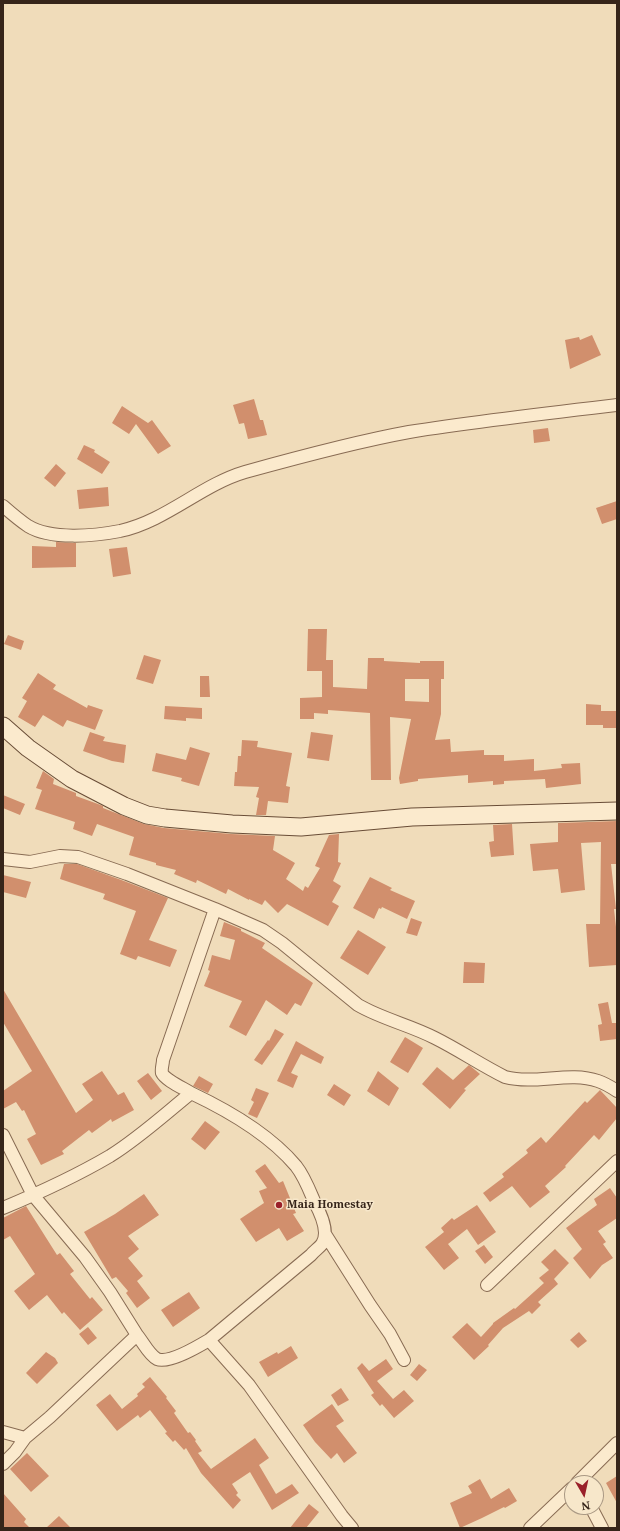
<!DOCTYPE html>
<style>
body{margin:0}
#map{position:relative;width:620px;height:1531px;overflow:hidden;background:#f0dcba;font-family:"Noto Serif",serif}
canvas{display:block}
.frame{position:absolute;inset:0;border:4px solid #36251a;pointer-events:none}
.north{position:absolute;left:564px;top:1475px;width:40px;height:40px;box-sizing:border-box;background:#f7e7ca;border:1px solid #aa9984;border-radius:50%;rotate:171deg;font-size:11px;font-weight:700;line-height:16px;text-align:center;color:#36251a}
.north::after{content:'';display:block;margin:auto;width:14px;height:18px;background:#9a202a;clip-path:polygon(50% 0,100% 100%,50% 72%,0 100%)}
</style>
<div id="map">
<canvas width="620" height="1531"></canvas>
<div class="frame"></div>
<div class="north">N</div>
</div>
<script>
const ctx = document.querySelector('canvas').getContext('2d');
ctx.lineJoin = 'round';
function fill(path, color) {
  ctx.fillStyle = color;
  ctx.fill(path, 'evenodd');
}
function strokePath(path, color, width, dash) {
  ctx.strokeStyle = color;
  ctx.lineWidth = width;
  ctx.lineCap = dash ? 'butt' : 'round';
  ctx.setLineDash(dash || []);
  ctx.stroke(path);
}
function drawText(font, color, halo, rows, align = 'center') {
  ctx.font = font + ' "Noto Serif",serif';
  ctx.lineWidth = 3;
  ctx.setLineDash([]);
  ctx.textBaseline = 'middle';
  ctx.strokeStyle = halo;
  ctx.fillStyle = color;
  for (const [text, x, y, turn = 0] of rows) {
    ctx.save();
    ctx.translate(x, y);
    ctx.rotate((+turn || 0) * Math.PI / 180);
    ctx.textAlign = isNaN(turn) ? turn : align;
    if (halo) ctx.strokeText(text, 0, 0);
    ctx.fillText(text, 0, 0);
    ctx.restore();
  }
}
const building = new Path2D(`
 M 592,335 L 601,355 L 570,369 L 565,340 L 579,337 L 580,340 Z
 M 254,399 L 260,420 L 263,420 L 267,435 L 248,439 L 244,423 L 239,424 L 233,405 Z
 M 122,406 L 148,423 L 152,420 L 171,446 L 158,454 L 136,424 L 129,434 L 112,423 Z
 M 548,428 L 550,441 L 534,443 L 533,430 Z
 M 84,445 L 95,450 L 94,452 L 110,462 L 102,474 L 77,459 Z
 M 56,464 L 66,473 L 55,487 L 44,478 Z
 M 108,487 L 109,506 L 79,509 L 77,490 Z
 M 617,501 L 617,519 L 602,524 L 596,508 Z
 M 56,542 L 76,543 L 76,567 L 32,568 L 32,546 L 56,547 Z
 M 127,547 L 131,574 L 113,577 L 109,549 Z
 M 308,629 L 327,629 L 326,660 L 333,660 L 333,687 L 367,689 L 368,658 L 384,658 L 384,661 L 420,663 L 420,661 L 444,661 L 444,679 L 441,679 L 441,714 L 435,740 L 450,739 L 451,752 L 484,750 L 484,755 L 504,755 L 504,761 L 534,759 L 534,771 L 562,768 L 561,764 L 580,763 L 581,784 L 546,788 L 545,779 L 504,781 L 504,784 L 493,785 L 493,781 L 468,783 L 468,775 L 418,779 L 418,781 L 400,784 L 399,778 L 411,719 L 390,717 L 391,780 L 371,780 L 370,713 L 328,710 L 328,714 L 314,713 L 314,719 L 300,719 L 300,698 L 322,697 L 322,671 L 307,671 ZM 405,679 L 429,679 L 429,702 L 405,701 Z
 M 8,635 L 24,641 L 21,650 L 4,644 Z
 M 144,655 L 161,660 L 153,684 L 136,679 Z
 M 38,673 L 56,685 L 53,689 L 87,708 L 88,705 L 103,710 L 95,730 L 67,720 L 63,727 L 43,715 L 35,727 L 18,717 L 27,701 L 22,698 Z
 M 200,676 L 209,676 L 210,697 L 200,697 Z
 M 586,704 L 601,705 L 601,711 L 617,711 L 616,728 L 603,728 L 603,725 L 586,725 Z
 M 165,706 L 202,708 L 202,719 L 186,718 L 186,721 L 164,719 Z
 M 90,732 L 105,737 L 103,741 L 126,745 L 124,763 L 112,761 L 83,751 Z
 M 311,732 L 333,735 L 329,761 L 307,758 Z
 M 242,740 L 258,741 L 257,747 L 292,753 L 286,786 L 290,787 L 288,803 L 268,801 L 266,815 L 256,815 L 259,798 L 256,797 L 259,787 L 234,786 L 235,772 L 237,772 L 238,756 L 241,756 Z
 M 190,747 L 210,753 L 199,786 L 181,781 L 182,778 L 152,771 L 156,753 L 186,760 Z
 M 43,771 L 54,779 L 53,784 L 76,793 L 76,796 L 98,804 L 103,806 L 103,808 L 144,824 L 164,828 L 231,834 L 275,836 L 273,850 L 295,863 L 286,879 L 303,891 L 305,886 L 308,888 L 320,868 L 315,866 L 329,835 L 339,834 L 338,862 L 341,863 L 333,881 L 341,886 L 332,902 L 339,906 L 328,926 L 287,904 L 278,913 L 265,900 L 262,905 L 249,899 L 249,900 L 228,889 L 226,894 L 197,880 L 196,883 L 174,874 L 176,870 L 156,865 L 156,863 L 129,855 L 134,837 L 97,824 L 92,836 L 73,829 L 75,822 L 35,809 L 42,790 L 36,788 Z
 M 3,795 L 25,804 L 20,815 L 3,808 Z
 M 617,821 L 617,864 L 611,864 L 616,909 L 614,909 L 617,936 L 617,965 L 589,967 L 586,924 L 600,924 L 601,842 L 581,843 L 585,890 L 561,893 L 558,869 L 533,871 L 530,844 L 558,842 L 558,823 Z
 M 512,824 L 514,855 L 491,857 L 489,842 L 494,841 L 493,825 Z
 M 64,864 L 77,864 L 124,881 L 168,898 L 149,940 L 177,950 L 170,967 L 138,956 L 136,960 L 120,954 L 136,911 L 103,899 L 105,894 L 60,879 Z
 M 3,875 L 31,882 L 26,898 L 3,892 Z
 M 370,877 L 392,888 L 390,890 L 415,901 L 407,919 L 382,907 L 381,909 L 379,908 L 374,919 L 353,908 Z
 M 411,918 L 422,922 L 417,936 L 406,933 Z
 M 224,922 L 241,929 L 241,931 L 265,943 L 262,948 L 313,983 L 301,1006 L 295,1003 L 287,1015 L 266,1000 L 246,1036 L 229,1027 L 242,1001 L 204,986 L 210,971 L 208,970 L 212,955 L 230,960 L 235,940 L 220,936 Z
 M 358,930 L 386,947 L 368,975 L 340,958 Z
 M 464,962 L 485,963 L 484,983 L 463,983 Z
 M 3,989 L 76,1113 L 93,1100 L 82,1084 L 102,1071 L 118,1095 L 124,1092 L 134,1110 L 112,1122 L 111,1119 L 92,1133 L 89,1130 L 62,1151 L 64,1154 L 41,1165 L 27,1139 L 36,1134 L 24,1110 L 22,1111 L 16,1102 L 3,1109 L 3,1091 L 32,1071 L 3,1022 Z
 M 608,1002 L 612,1023 L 617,1023 L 617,1039 L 600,1041 L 598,1025 L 602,1024 L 598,1004 Z
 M 275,1029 L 284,1034 L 262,1065 L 254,1060 L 268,1040 L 269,1041 Z
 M 405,1037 L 423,1048 L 408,1073 L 390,1062 Z
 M 296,1041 L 324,1057 L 321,1064 L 301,1054 L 291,1073 L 298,1076 L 293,1088 L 277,1081 Z
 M 469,1065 L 480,1074 L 464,1089 L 466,1090 L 450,1109 L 422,1084 L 437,1067 L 453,1080 Z
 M 378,1071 L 399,1088 L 389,1106 L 367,1091 Z
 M 148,1073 L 162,1091 L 151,1100 L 137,1081 Z
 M 199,1076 L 213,1084 L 208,1093 L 193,1086 Z
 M 334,1084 L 351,1095 L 344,1106 L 327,1095 Z
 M 256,1088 L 269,1093 L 257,1118 L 248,1114 L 254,1102 L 251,1100 Z
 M 600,1090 L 617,1108 L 617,1118 L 599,1140 L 594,1135 L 565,1166 L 566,1167 L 545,1186 L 550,1192 L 530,1208 L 512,1186 L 490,1202 L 483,1193 L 504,1177 L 502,1174 L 528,1153 L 526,1150 L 541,1137 L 546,1143 L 585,1101 L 587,1103 Z
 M 205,1121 L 220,1132 L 205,1150 L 191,1139 Z
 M 265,1164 L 279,1183 L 283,1181 L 296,1213 L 293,1214 L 304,1231 L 287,1241 L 279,1228 L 256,1242 L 240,1219 L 264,1203 L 259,1191 L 267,1188 L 255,1171 Z
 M 610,1188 L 617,1198 L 617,1218 L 598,1231 L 606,1242 L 603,1244 L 613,1258 L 602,1265 L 590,1279 L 573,1258 L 582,1249 L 566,1228 L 597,1205 L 594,1199 Z
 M 144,1194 L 159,1215 L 128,1236 L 139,1249 L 128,1258 L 143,1276 L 137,1281 L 150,1298 L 137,1308 L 126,1293 L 128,1291 L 116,1277 L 112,1279 L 84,1232 L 115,1214 Z
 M 477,1205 L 496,1232 L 478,1245 L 467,1229 L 448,1244 L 459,1258 L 444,1270 L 425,1247 L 444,1232 L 441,1228 L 452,1218 L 454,1220 Z
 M 26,1206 L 57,1255 L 60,1253 L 74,1271 L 70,1274 L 90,1299 L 92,1297 L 103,1310 L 80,1330 L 64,1312 L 62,1314 L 47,1295 L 29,1310 L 14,1291 L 35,1274 L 10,1236 L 3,1240 L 3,1218 Z
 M 484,1245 L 493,1257 L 485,1264 L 475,1251 Z
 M 555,1249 L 569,1263 L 554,1279 L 558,1284 L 538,1302 L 541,1305 L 532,1314 L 529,1311 L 503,1328 L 488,1345 L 489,1346 L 474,1360 L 452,1337 L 467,1323 L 481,1337 L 493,1324 L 493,1323 L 514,1308 L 515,1309 L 544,1283 L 539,1278 L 549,1270 L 541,1262 Z
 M 189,1292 L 200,1308 L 173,1327 L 161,1310 Z
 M 88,1327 L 97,1338 L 88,1345 L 79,1334 Z
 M 579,1332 L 587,1341 L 578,1348 L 570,1340 Z
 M 291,1346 L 298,1358 L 268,1377 L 259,1362 L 277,1352 L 278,1354 Z
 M 46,1352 L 55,1358 L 58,1363 L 37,1384 L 26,1373 Z
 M 386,1359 L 393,1369 L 377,1381 L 393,1399 L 404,1390 L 414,1401 L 394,1418 L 382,1404 L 380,1406 L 371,1395 L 374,1393 L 357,1368 L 362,1363 L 369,1371 Z
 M 419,1364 L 427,1370 L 417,1381 L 410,1375 Z
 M 150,1377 L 167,1397 L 166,1398 L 176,1411 L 174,1413 L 188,1433 L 190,1432 L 196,1440 L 195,1441 L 202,1451 L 198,1453 L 211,1469 L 255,1438 L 269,1458 L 259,1465 L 276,1494 L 292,1484 L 299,1493 L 272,1510 L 250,1472 L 232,1484 L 238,1493 L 236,1495 L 241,1500 L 233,1509 L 201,1473 L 186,1448 L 184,1450 L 175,1440 L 173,1442 L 165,1433 L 167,1432 L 150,1410 L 140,1418 L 138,1415 L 117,1431 L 96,1405 L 110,1394 L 122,1409 L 138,1396 L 137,1394 L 145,1387 L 142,1384 Z
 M 341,1388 L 349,1400 L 338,1406 L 331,1395 Z
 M 332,1404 L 344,1421 L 336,1426 L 357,1453 L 344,1463 L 337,1453 L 331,1459 L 315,1442 L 303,1425 Z
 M 27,1453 L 49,1476 L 31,1492 L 10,1469 Z
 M 617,1476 L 617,1503 L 606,1483 Z
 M 480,1479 L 491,1499 L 509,1488 L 517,1501 L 505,1508 L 504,1507 L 482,1518 L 460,1528 L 450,1503 L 472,1493 L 468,1486 Z
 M 3,1493 L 26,1519 L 24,1522 L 30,1528 L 3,1528 Z
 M 309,1504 L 319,1512 L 306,1528 L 290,1528 Z
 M 59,1516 L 71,1528 L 46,1528 Z`);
const street = new Path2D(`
 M 3,506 C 11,513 19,520 28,526 C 51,540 94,536 120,531 C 166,521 201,485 245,472 C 299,457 354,442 409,432 C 478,421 548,413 617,405
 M 3,859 L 30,862 L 60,856 L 78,857 L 127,874 L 215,909 L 163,1060 C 163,1064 161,1069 162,1073 C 165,1080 185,1089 191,1093
 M 215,909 L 263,930 L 282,943 L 358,1005 C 382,1019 410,1025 435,1038 C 459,1050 481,1065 505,1077 C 536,1085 569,1071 598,1081 C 604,1083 611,1087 617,1091
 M 3,1135 L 33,1195 L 85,1257 L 110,1292 L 137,1335
 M 3,1208 C 39,1193 76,1176 110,1156 C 139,1138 165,1114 191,1093 C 227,1110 270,1135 296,1166 C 304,1176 309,1189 314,1201 C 320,1212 330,1232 322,1244 C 319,1248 314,1251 311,1255 L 209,1340 C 199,1346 169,1364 157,1359 C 149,1355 143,1342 137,1335 L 50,1417 L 25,1438 L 15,1452 L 3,1464
 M 325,1234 L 370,1305 L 390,1334 L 404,1360
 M 487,1285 L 617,1161
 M 209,1340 L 249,1385 L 342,1516 L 352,1528
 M 3,1432 L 25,1438
 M 577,1483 L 617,1443
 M 591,1507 L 602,1528
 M 530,1528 L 572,1488`);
const secondary = new Path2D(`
 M 3,726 L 28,748 L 72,779 L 124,806 L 147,815 L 165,818 L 232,824 L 301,827 L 412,817 L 617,811`);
const markers = [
 [279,1205,4,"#9a202a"]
];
const poiNames = [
 ["Maia Homestay",287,1205]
];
fill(building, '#d18f6d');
strokePath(street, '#886b53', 14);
strokePath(secondary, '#694d37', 19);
strokePath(street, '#fbeacd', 12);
strokePath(secondary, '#fbeacd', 17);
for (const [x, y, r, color] of markers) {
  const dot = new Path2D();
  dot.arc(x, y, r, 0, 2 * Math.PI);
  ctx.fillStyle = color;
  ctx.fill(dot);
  strokePath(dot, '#f7e7ca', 1.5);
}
drawText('bold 11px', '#36251a', '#f7e7ca', poiNames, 'left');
</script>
